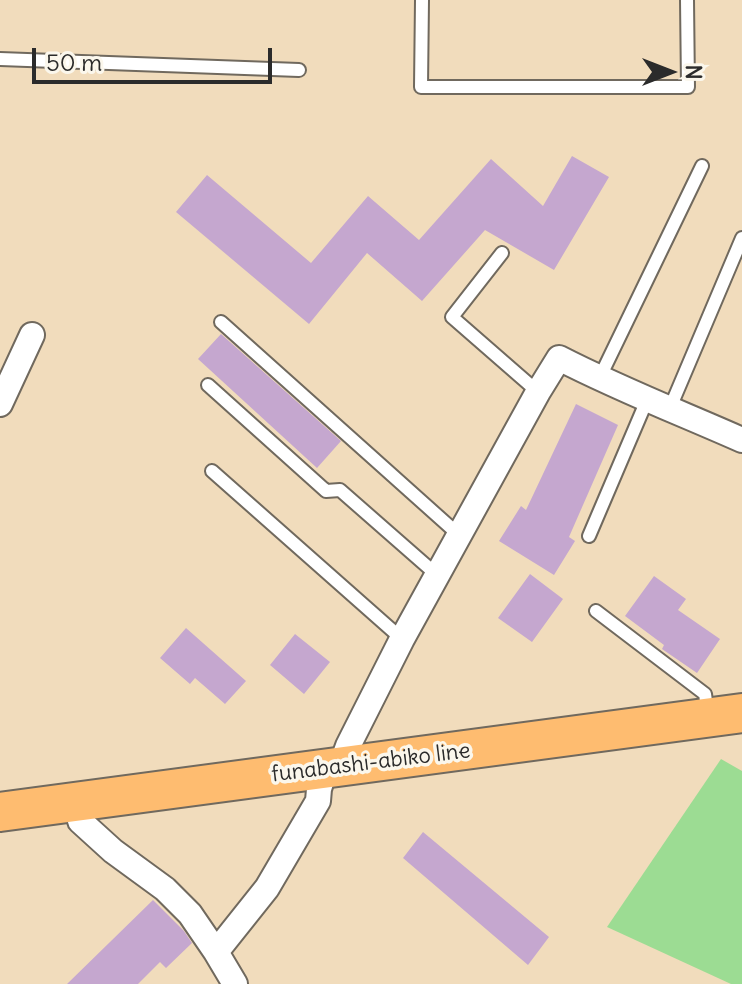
<!DOCTYPE html>
<style>
body{margin:0}
#map{position:relative;width:742px;height:984px;overflow:hidden;background:#f1dcbc;font-family:Delius,sans-serif}
canvas{display:block}
.north{position:absolute;left:630px;top:32px;width:80px;height:80px;-webkit-text-stroke:6px #fbf7ec;paint-order:stroke;rotate:90deg;font-size:22px;font-weight:700;line-height:32px;text-align:center;color:#2b2b2b}
.north::after{content:'';display:block;margin:auto;width:28px;height:36px;background:#2b2b2b;clip-path:polygon(50% 0,100% 100%,50% 72%,0 100%)}
.scale{position:absolute;left:32px;top:48px;width:240px;height:36px;box-sizing:border-box;border:4px solid #2b2b2b;border-top:0;padding-left:10px;font-size:24px;line-height:28px;white-space:nowrap;color:#2b2b2b;-webkit-text-stroke:6px #fbf7ec;paint-order:stroke}
</style>
<div id="map">
<canvas width="742" height="984"></canvas>
<div class="north">N</div>
<div class="scale">50 m</div>
</div>
<script>
const ctx = document.querySelector('canvas').getContext('2d');
ctx.lineJoin = 'round';
function fill(path, color) {
  ctx.fillStyle = color;
  ctx.fill(path, 'evenodd');
}
function strokePath(path, color, width, dash) {
  ctx.strokeStyle = color;
  ctx.lineWidth = width;
  ctx.lineCap = dash ? 'butt' : 'round';
  ctx.setLineDash(dash || []);
  ctx.stroke(path);
}
function drawText(font, color, halo, rows, align = 'center') {
  ctx.font = font + ' Delius,sans-serif';
  ctx.lineWidth = 7;
  ctx.setLineDash([]);
  ctx.textBaseline = 'middle';
  ctx.strokeStyle = halo;
  ctx.fillStyle = color;
  for (const [text, x, y, turn = 0] of rows) {
    ctx.save();
    ctx.translate(x, y);
    ctx.rotate((+turn || 0) * Math.PI / 180);
    ctx.textAlign = isNaN(turn) ? turn : align;
    if (halo) ctx.strokeText(text, 0, 0);
    ctx.fillText(text, 0, 0);
    ctx.restore();
  }
}
const green = new Path2D(`
 M 721,759 L 742,771 L 742,984 L 731,984 L 607,927 Z`);
const building = new Path2D(`
 M 572,156 L 609,177 L 554,270 L 485,230 L 422,301 L 367,253 L 309,324 L 176,212 L 207,175 L 311,263 L 368,196 L 419,240 L 491,159 L 543,206 Z
 M 221,334 L 341,441 L 317,468 L 198,359 Z
 M 576,404 L 618,425 L 569,537 L 575,541 L 554,575 L 499,541 L 521,506 L 526,510 Z
 M 530,574 L 563,599 L 532,642 L 498,618 Z
 M 654,576 L 686,599 L 678,610 L 720,639 L 697,673 L 662,649 L 664,645 L 625,616 Z
 M 186,628 L 246,681 L 225,704 L 195,678 L 190,684 L 160,658 Z
 M 295,634 L 330,662 L 304,694 L 270,665 Z
 M 423,832 L 549,937 L 528,965 L 403,858 Z
 M 153,900 L 184,931 L 192,943 L 166,968 L 160,962 L 138,984 L 67,984 Z`);
const lane = new Path2D(`
 M 422,0 L 421,87 L 688,87 L 687,0
 M 0,59 L 299,70
 M 502,253 L 452,317 L 538,392
 M 221,322 L 459,535
 M 599,379 L 702,166
 M 208,385 L 326,491 L 340,490 L 437,575
 M 670,408 L 742,238
 M 212,471 L 402,639
 M 589,536 L 647,400
 M 596,611 L 705,694 L 708,715`);
const street = new Path2D(`
 M 0,404 L 32,335
 M 340,768 L 348,746 L 402,639 L 538,392 L 559,358 C 619,389 681,413 742,440
 M 77,802 L 80,821 L 113,851 L 165,889 L 190,914 L 216,952 L 235,984
 M 216,952 L 267,888 L 318,801 L 319,789 L 325,770`);
const primary = new Path2D(`
 M 0,812 L 742,713`);
const streetNames = [
 ["funabashi-abiko line",371,763,-7]
];
fill(green, '#9cdc93');
fill(building, '#c5a7cf');
strokePath(lane, '#70695e', 16);
strokePath(street, '#70695e', 28);
strokePath(primary, '#70695e', 42);
strokePath(lane, '#fff', 12);
strokePath(street, '#fff', 24);
strokePath(primary, '#febc70', 38);
drawText('22px', '#2b2b2b', '#fbf7ec', streetNames);
</script>
